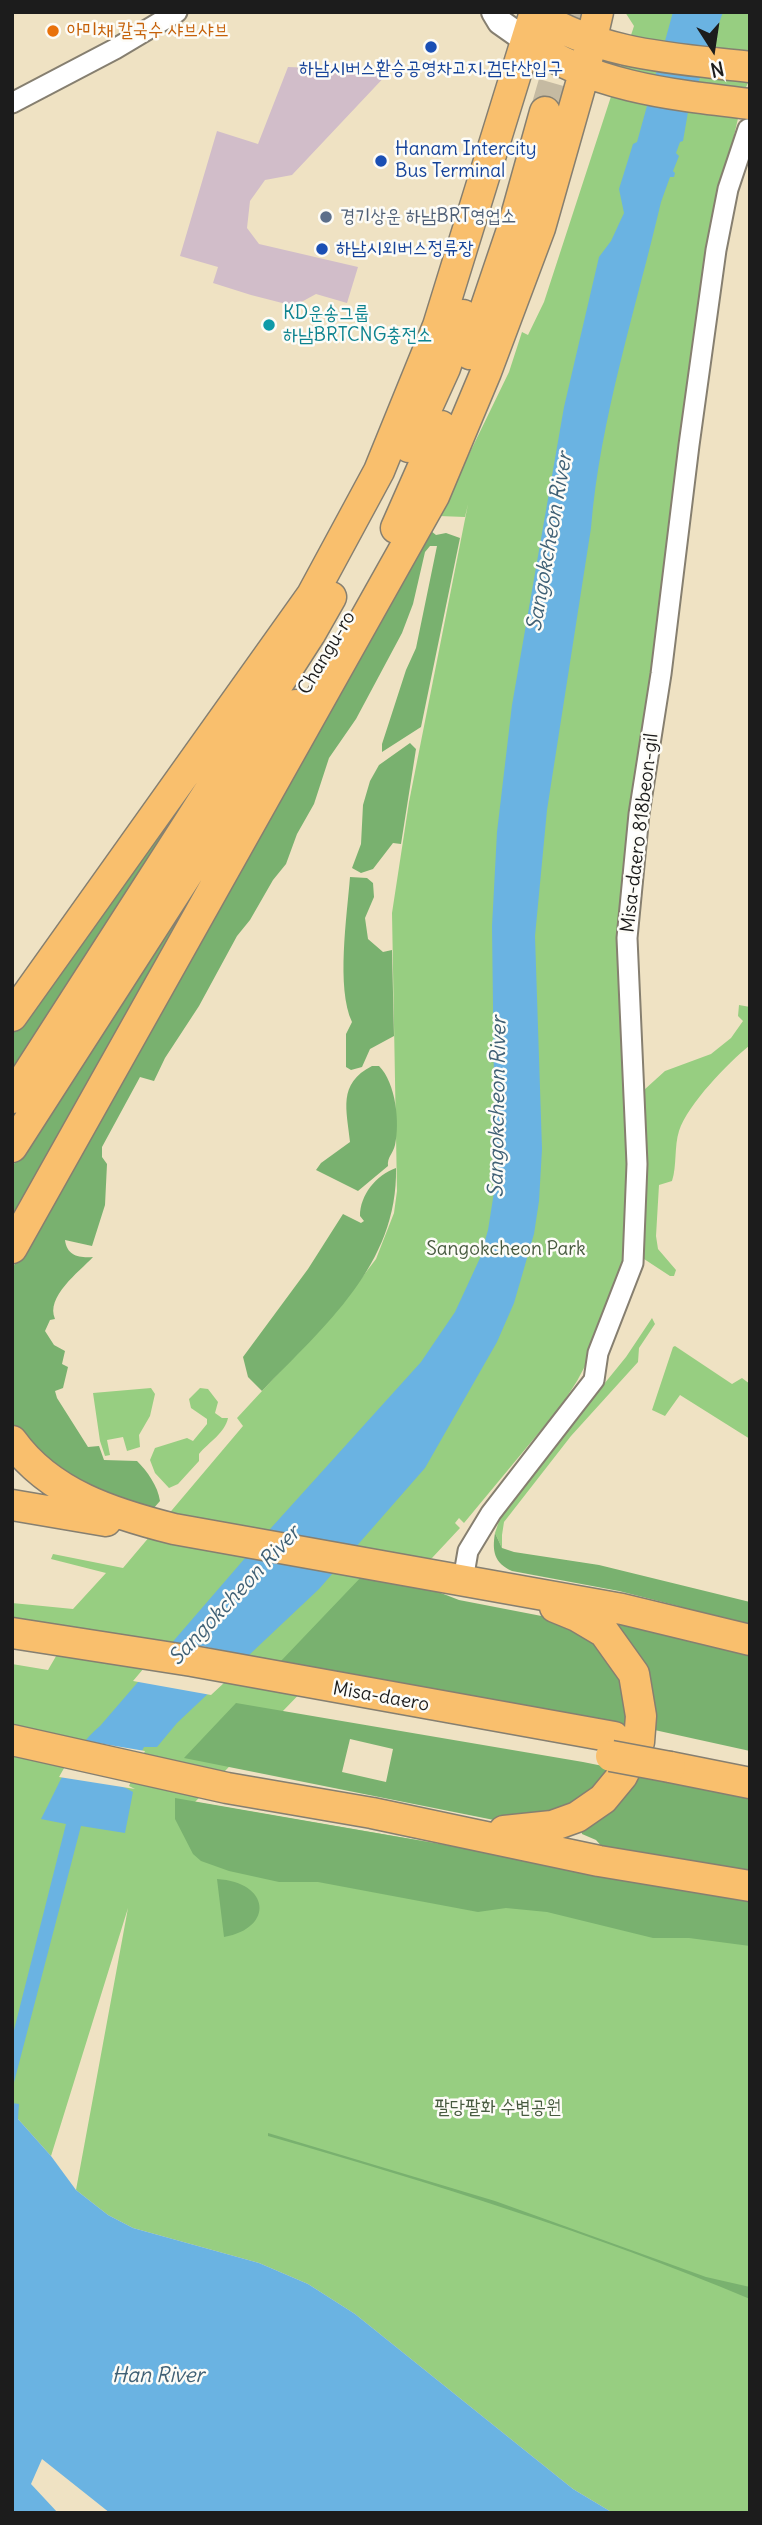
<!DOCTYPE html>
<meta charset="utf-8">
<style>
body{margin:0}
#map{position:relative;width:762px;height:2525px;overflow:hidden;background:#efe2c3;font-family:Delius,sans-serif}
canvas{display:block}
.frame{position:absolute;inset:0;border:14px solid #1c1c1c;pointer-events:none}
.north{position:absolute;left:678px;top:14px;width:70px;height:70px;-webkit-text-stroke:5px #fdfcf7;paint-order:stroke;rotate:168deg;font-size:19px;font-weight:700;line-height:28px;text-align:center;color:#1c1c1c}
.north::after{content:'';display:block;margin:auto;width:24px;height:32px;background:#1c1c1c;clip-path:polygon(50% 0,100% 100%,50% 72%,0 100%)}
</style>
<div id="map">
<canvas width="762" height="2525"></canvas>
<div class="frame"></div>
<div class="north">N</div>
</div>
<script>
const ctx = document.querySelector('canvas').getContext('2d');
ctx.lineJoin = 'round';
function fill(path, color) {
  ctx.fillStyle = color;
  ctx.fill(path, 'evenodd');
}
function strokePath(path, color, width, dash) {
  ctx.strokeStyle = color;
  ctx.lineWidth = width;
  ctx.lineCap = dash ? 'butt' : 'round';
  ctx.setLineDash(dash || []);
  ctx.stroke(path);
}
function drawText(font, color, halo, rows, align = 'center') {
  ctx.font = font + ' Delius,"Poor Story",sans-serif';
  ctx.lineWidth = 5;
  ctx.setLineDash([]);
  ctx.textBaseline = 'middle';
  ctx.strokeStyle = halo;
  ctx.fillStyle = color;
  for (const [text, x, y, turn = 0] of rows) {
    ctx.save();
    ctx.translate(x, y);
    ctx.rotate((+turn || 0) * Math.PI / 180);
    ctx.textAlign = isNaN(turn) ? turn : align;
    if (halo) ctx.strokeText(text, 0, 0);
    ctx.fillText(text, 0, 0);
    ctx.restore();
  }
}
const industrial = new Path2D(`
 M 288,67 L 390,71 L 292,175 L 265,180 L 250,201 L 247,228 L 259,244 L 358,267 L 347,303 L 316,294 L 294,306 L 251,295 L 213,283 L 218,267 L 180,256 L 217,131 L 258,144 Z`);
const green = new Path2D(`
 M 625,12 L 750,12 L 750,78 L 744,92 L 723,184 L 645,729 L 640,739 L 634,781 L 630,1178 L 624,1274 L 592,1353 L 577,1381 L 561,1406 L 464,1523 L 459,1518 L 455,1523 L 460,1528 L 432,1558 L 426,1558 L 396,1594 L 195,1802 L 750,1897 L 750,2513 L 613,2513 L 573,2489 L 355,2314 L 308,2284 L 259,2263 L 133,2228 L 108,2215 L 76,2190 L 128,1908 L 51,2156 L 18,2119 L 12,2118 L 12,1664 L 48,1670 L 73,1627 L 12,1618 L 12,1603 L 73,1609 L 106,1573 L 51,1559 L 53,1554 L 123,1568 L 243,1426 L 237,1418 L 338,1309 L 376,1259 L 394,1213 L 397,1191 L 392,913 L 409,802 L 468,504 L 465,517 L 439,516 L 509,372 L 522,332 L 528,335 L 544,302 L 634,26 Z
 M 739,1005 L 750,1007 L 750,1045 C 728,1063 688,1104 679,1131 C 674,1147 677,1165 672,1181 L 659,1185 L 656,1236 L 658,1249 L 676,1270 L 674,1276 L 670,1276 L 641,1257 L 645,1191 L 644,1090 L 665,1071 L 711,1054 L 731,1038 L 743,1021 L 738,1016 Z
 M 652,1318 L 655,1324 L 639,1348 L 638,1362 L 571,1436 L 504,1522 L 502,1535 L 502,1548 L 495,1533 L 499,1521 L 521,1486 L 626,1357 Z
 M 675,1346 L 732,1384 L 742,1378 L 750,1384 L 750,1439 L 680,1395 L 665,1416 L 652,1410 L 673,1347 Z
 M 151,1388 L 155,1394 L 150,1416 L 139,1435 L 140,1447 L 127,1451 L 123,1437 L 107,1440 L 110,1455 L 105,1456 L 100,1441 L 93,1393 Z
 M 200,1388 L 208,1389 L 218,1402 L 215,1413 L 222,1418 L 228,1418 C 225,1433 209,1442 199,1454 L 199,1461 L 178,1484 L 169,1488 L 155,1473 L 150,1460 L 155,1448 L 187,1438 L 193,1441 L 207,1424 L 207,1419 L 191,1408 L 189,1399 Z`);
const forest = new Path2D(`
 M 431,531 L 436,535 L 446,533 L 460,538 L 421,727 L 382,752 L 382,744 L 406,670 L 416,648 L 437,546 L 430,546 L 425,552 L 413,604 L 402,633 L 356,719 L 329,758 L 314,804 L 297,834 L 286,864 L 273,880 L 250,920 L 237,936 L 199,1006 L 165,1058 L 154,1081 L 140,1077 L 102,1147 L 102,1157 L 107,1164 L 105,1205 L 92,1246 L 65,1240 C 67,1256 79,1258 93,1257 C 79,1272 45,1297 55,1319 L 50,1320 L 45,1331 L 54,1345 L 65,1351 L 62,1364 L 68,1367 L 63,1388 L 55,1391 L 57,1398 L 88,1447 L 99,1446 L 104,1460 L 137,1461 C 147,1471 158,1486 160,1501 L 153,1509 L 91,1495 L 12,1432 L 12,1269 Z
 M 257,691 L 12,1077 L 12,1028 Z
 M 410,743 L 416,749 L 401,844 L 393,843 L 373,869 L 361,873 L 352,868 L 361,844 L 363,805 L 370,781 L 379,765 Z
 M 244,805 L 12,1233 L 12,1167 Z
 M 350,877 L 367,878 L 373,883 L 374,897 L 365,918 L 368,939 L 383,952 L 392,950 L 394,1036 L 370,1049 L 362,1067 L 351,1070 L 346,1067 L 346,1034 L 352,1022 C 336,988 347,916 350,877 Z
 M 372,1066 L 379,1066 C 396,1083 400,1123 395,1145 C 393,1154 387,1157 388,1166 L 358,1191 L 316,1170 L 321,1163 L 350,1142 C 347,1110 337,1084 372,1066 Z
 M 396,1168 C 398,1265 324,1326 262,1391 L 248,1377 L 243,1357 L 308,1269 L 343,1214 L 361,1223 L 364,1221 L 360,1216 C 360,1195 376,1175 396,1168 Z
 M 495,1533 L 502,1548 L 514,1552 L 599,1565 L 750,1602 L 750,1629 L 678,1606 L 619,1591 L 512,1571 C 494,1563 492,1551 495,1533 Z
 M 364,1574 L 428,1588 L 459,1600 L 557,1619 L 614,1656 L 633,1726 L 280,1662 Z
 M 610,1620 L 750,1653 L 750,1751 L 650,1729 L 637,1653 Z
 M 236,1703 L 583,1762 L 618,1769 L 581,1807 L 504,1822 L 184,1758 ZM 350,1739 L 393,1749 L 386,1782 L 342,1772 Z
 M 639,1773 L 750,1796 L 750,1874 L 604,1849 L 596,1840 L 582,1834 L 581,1829 Z
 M 175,1798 L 750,1898 L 750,1946 L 689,1938 L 653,1938 L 547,1912 L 506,1908 L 478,1912 L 318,1882 L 279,1882 L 229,1871 L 201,1861 L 193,1854 L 175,1819 Z
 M 217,1879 C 270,1882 275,1928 224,1937 Z
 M 268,2133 L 495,2201 L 706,2277 L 750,2287 L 750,2299 C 593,2233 431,2183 268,2136 Z`);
const water = new Path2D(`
 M 673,12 L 723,12 L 688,112 L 683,141 L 680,142 L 676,153 L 679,156 L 673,171 L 675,173 L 674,177 L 670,177 L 661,202 C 636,309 600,418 591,528 L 547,810 L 535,936 L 542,1149 L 539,1201 L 534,1234 L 514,1303 L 497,1342 L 425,1468 L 319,1589 L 177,1723 L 157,1747 L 144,1747 L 124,1787 L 133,1792 L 125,1833 L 81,1826 L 12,2090 L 12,2038 L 66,1824 L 41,1819 C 58,1787 72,1749 100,1726 L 271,1528 L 421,1362 L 455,1312 L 480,1258 L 488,1230 L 498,1167 L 494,1086 L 492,926 L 497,832 L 512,705 L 564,407 L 599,257 L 611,241 L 624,213 L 619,189 L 633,144 L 637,142 Z
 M 12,2103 L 19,2104 L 18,2119 L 51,2156 L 76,2190 L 108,2215 L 133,2228 L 259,2263 L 308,2284 L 355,2314 L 573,2489 L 613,2513 L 110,2513 L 42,2459 L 31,2484 L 58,2513 L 12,2513 Z`);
const pier = new Path2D(`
 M 166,1642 L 202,1646 L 252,1657 L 211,1695 L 133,1681 Z
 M 80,1740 L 145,1751 L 129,1786 L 135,1789 L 59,1777 Z`);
const primaryTunnel = new Path2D(`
 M 545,112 L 574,12`);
const minor = new Path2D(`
 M 12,103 L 115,49 L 177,12
 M 463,1580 L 468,1551 L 491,1513 L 594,1380 L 598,1353 L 633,1263 L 637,1164 L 627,938 L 639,814 L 661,674 L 689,445 L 716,250 L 728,189 L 748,129`);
const tertiary = new Path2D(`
 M 494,12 L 500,22 L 527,41`);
const primary = new Path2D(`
 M 535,14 C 604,56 672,58 750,67
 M 527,41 C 592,87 673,95 750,104
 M 470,354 L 513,227 L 545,112
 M 409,447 L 445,368 L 463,315
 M 396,528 L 441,426
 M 12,1016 L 312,595 L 379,471 L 438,326 L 535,12
 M 12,1098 L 310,634 L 331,597
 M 12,1147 L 296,705
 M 12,1248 L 434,496 L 486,372 L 540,228 L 584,73 L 598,12
 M 12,1441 C 50,1494 114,1514 174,1529 L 622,1609 L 750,1640
 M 12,1505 L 106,1521
 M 12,1633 L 192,1661 L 614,1737
 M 12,1740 L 227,1788 L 372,1813 L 599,1861 L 750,1886
 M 670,1767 L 750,1783
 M 504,1831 L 552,1826 L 577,1817 L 603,1799 L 622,1776 L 639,1742 L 641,1716 L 634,1674 L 604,1632 L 577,1616 L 555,1607`);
const primaryBridge = new Path2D(`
 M 611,1756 L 670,1767`);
const markers = [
 [53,31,7,"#e8710a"],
 [431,47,7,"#1a4fb4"],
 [381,161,7,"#1a4fb4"],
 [326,217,7,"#5c6f8a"],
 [322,249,7,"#1a4fb4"],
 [269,325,7,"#0f9aa8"]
];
const foodNames = [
 ["아미채 칼국수 샤브샤브",67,31]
];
const transitNames = [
 ["하남시버스환승공영차고지.검단산입구",431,69,"center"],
 ["Hanam Intercity",395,150],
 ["Bus Terminal",395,172],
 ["하남시외버스정류장",336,249]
];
const serviceNames = [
 ["경기상운 하남BRT영업소",340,217]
];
const cultureNames = [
 ["KD운송그룹",283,314],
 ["하남BRTCNG충전소",283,336]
];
const streetNames = [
 ["Changu-ro",327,653,-59],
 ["Misa-daero 818beon-gil",640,833,-83],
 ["Misa-daero",381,1697,10]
];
const parkNames = [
 ["Sangokcheon Park",506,1250],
 ["팔당팔화 수변공원",498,2108]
];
const waterNames = [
 ["Sangokcheon River",550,542,-80],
 ["Sangokcheon River",498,1107,-89],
 ["Sangokcheon River",235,1596,-47],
 ["Han River",158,2376]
];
fill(industrial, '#d1bdc9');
fill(green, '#97ce81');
fill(forest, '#79b16f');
fill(water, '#6ab3e2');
fill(pier, '#efe2c3');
strokePath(primaryTunnel, '#c5baa2', 30, [30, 15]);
strokePath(minor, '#867f70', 23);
strokePath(tertiary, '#867f70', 28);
strokePath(primary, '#867f70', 33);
strokePath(minor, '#fff', 19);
strokePath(tertiary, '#fff', 24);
strokePath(primary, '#f9bf6d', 30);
strokePath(primaryBridge, '#867f70', 33, []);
strokePath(primaryBridge, '#f9bf6d', 30);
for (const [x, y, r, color] of markers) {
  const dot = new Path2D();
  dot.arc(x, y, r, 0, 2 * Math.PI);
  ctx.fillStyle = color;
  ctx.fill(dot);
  strokePath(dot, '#fdfcf7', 2.5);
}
drawText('19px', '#c56008', '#fdfcf7', foodNames, 'left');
drawText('19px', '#164399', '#fdfcf7', transitNames, 'left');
drawText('19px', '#4e5e75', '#fdfcf7', serviceNames, 'left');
drawText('19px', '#0d838f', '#fdfcf7', cultureNames, 'left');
drawText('19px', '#1c1c1c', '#fdfcf7', streetNames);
drawText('19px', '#475a3f', '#fdfcf7', parkNames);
drawText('italic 21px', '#3f6075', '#fdfcf7', waterNames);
</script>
